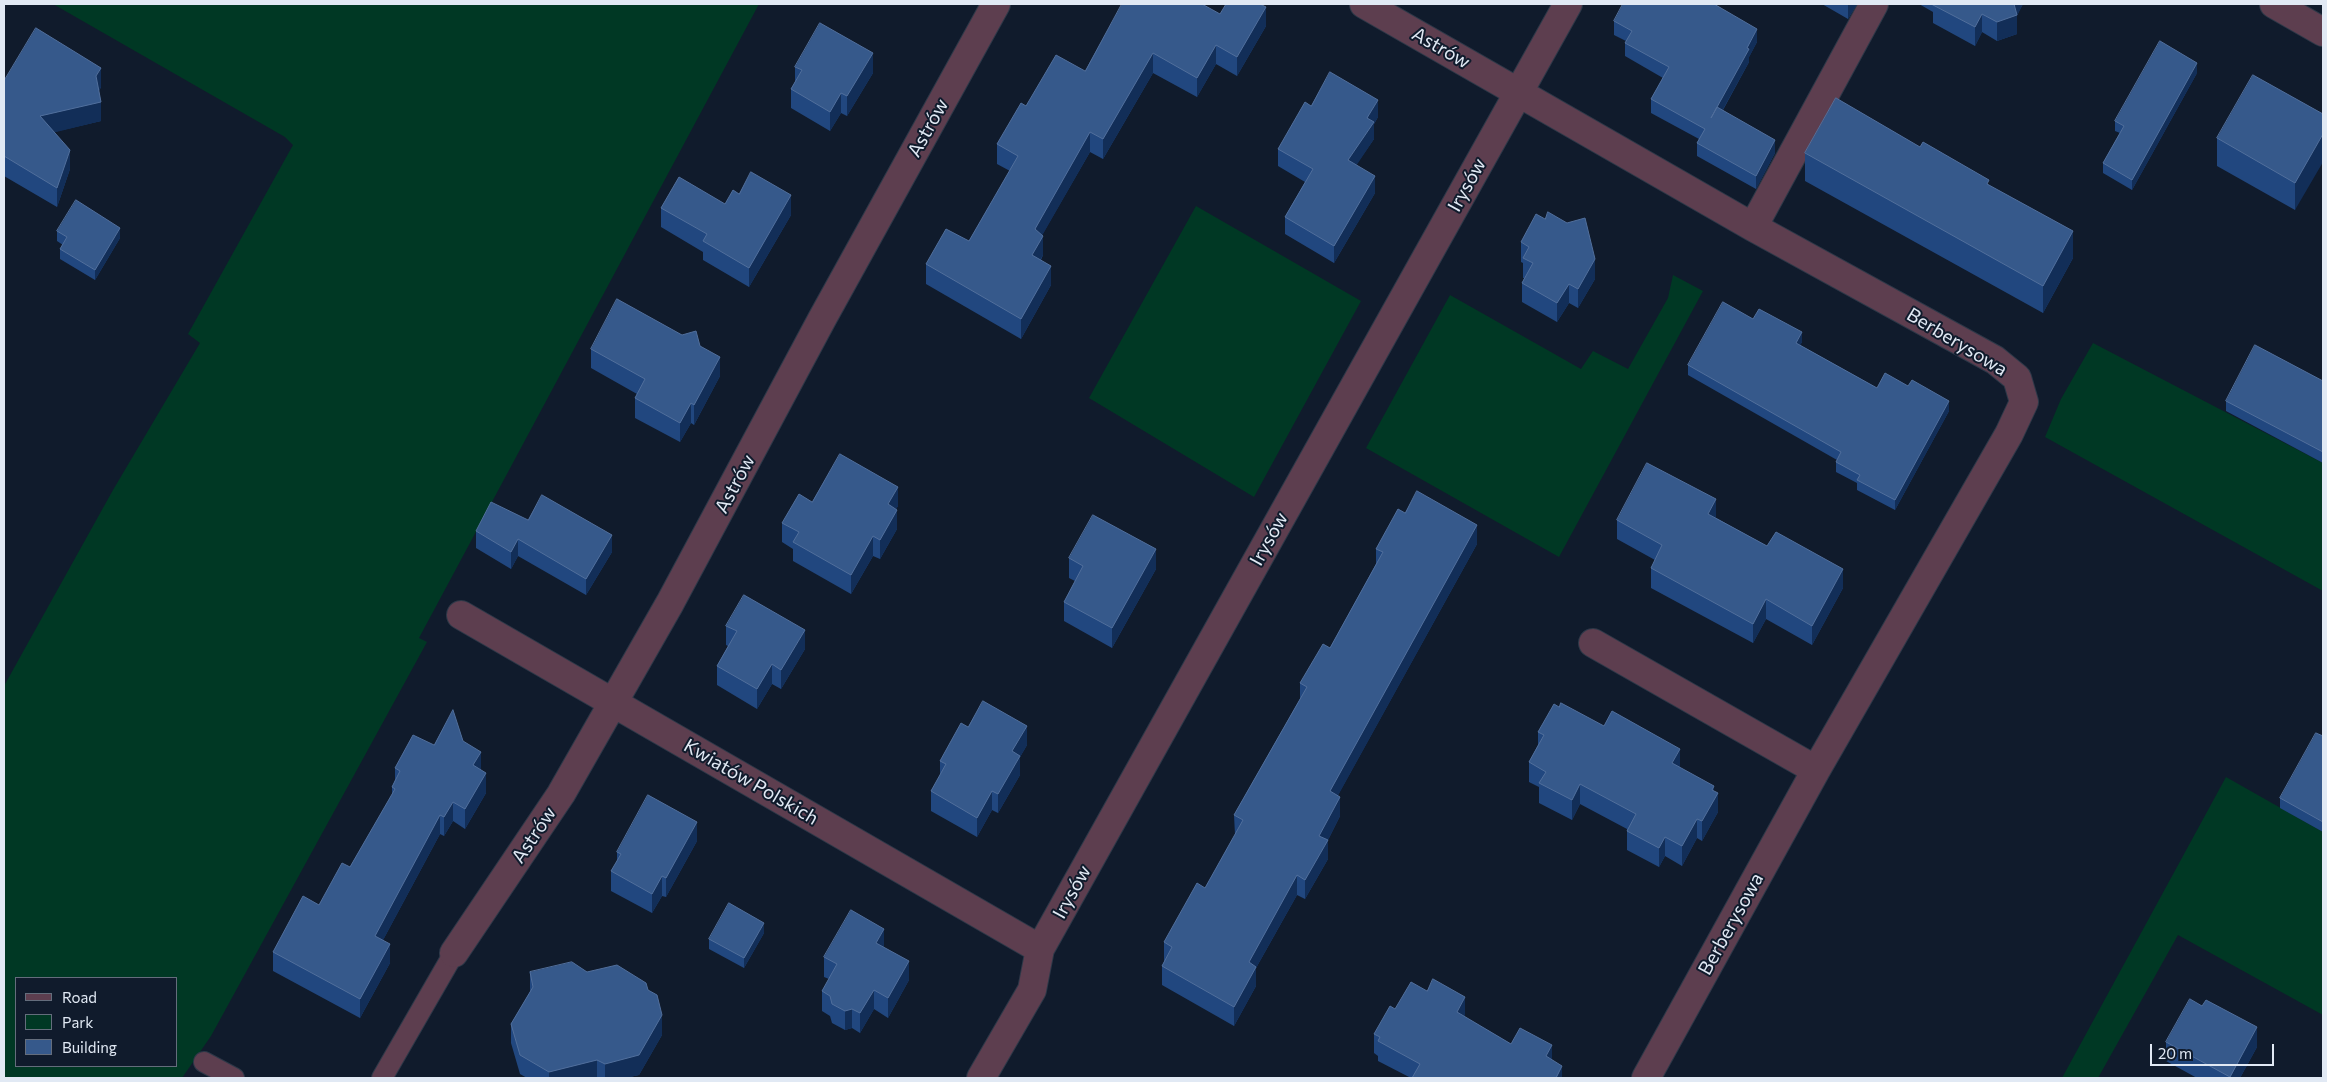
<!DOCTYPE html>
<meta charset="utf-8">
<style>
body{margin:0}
#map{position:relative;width:2327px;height:1082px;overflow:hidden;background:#101b2c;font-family:Commissioner,sans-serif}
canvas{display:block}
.frame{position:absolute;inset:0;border:5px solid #e1e9f4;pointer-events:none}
.legend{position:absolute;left:15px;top:977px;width:162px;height:90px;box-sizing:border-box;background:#101b2c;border:1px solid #646d7c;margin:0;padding:6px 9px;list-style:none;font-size:15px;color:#e1e9f4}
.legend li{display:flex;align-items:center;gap:10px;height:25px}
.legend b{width:25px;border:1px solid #646d7c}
.scale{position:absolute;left:2150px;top:1044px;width:124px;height:22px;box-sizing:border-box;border:2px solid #e1e9f4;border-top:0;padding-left:6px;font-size:15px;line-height:18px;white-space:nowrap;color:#e1e9f4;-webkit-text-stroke:4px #101b2c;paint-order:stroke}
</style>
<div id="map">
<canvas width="2327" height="1082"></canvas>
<div class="frame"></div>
<ul class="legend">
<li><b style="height:6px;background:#5d3e4f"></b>Road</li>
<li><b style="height:14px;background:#003824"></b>Park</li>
<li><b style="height:14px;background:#36598b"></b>Building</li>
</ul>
<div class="scale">20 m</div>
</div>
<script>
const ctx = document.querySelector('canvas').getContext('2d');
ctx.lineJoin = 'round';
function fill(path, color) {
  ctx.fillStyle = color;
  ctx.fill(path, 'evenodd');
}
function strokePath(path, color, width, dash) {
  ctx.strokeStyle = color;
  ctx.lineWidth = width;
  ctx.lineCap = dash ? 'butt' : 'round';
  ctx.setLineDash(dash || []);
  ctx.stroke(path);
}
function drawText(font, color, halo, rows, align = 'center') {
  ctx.font = font + ' Commissioner,sans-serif';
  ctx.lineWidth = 4;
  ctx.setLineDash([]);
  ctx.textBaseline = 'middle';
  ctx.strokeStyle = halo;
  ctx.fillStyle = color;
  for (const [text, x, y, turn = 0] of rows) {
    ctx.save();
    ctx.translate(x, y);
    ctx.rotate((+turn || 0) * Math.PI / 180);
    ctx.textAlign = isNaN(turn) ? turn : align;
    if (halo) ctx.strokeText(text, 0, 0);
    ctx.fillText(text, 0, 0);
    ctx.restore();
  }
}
const green = new Path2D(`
 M 53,4 L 759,4 L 419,638 L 427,642 L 211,1036 L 182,1078 L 4,1078 L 4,686 L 113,490 L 200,343 L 188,334 L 293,145 L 285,137 ZM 16,978 L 176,978 L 176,1066 L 16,1066 Z
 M 1196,206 L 1361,301 L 1254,497 L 1089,398 Z
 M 1673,275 L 1703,291 L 1559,557 L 1366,448 L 1450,295 L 1581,369 L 1593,351 L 1628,369 L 1668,298 Z
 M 2093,343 L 2323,463 L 2323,591 L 2045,437 L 2061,399 Z
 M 2226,777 L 2323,832 L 2323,1015 L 2178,935 L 2098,1078 L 2062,1078 Z`);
const service = new Path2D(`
 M 204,1062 L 234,1078
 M 382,1078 L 454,953`);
const minor = new Path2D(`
 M 1364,4 L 1753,227 L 1995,360 L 2017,378 L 2024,402 L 2009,434 L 1816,770 L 1646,1078
 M 1753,227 L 1874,4
 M 461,615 L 1040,949
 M 1593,643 L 1816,770
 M 454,953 L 561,794 L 670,603 L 822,319 L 996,4
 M 981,1078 L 1032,990 L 1040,949 L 1568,4`);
const tertiary = new Path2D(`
 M 2274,4 L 2323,32`);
const wall = new Path2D(`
 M 1822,4 L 1857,4 L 1848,19 Z
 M 1919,4 L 2023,4 L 2017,15 L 2017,34 L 1997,41 L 1982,32 L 1975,46 L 1933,23 L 1933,12 Z
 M 1220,14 L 1266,26 L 1237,76 L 1216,64 L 1197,97 L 1153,73 L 1103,159 L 1090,152 L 1042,235 L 1043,255 L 1041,260 L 1051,285 L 1021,339 L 926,284 L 926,264 L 969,241 L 1010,171 L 997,164 L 997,144 L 1026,106 L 1085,71 Z
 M 1614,21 L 1757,42 L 1749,57 L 1749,62 L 1723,110 L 1775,153 L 1756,189 L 1697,156 L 1697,143 L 1699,139 L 1651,113 L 1651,99 L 1663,78 L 1625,56 L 1625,43 L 1626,41 L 1614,35 Z
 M 795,67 L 873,73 L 847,116 L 841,113 L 830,131 L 791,108 L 791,89 L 795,82 Z
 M 2197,73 L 2132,190 L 2103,173 L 2103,163 L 2120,133 L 2115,131 L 2115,121 Z
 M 4,81 L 101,87 L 99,91 L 101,121 L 54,132 L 70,169 L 57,207 L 4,176 Z
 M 1311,106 L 1378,117 L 1374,124 L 1374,139 L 1356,165 L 1375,193 L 1334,263 L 1285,234 L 1285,217 L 1305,182 L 1278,166 L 1278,149 Z
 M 2323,114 L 2295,210 L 2217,166 L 2217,138 Z
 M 1920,147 L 1989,185 L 2073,258 L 2043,313 L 1805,181 L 1805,153 Z
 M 739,194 L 791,215 L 749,287 L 703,260 L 703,252 L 661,227 L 661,208 L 725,204 Z
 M 57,231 L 120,238 L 95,280 L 60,259 L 60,249 L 63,245 L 57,241 Z
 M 1521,242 L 1595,279 L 1578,308 L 1569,303 L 1557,322 L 1522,302 L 1522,283 L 1524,278 L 1523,278 L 1523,263 L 1521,262 Z
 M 1753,319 L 1802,342 L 1800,345 L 1877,388 L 1949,411 L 1895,510 L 1857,490 L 1857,483 L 1836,472 L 1836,462 L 1837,460 L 1688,375 L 1688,365 Z
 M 700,346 L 720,376 L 694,425 L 691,423 L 680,442 L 635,418 L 635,398 L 637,394 L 591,368 L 591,349 Z
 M 2323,381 L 2323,463 L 2226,411 L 2226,401 Z
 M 812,502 L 898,506 L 896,509 L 897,529 L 880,559 L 873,556 L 851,594 L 793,561 L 793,549 L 782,542 L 782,523 Z
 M 1405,513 L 1477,544 L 1338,795 L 1340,816 L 1328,840 L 1328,859 L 1305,899 L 1297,895 L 1256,968 L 1256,986 L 1234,1026 L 1162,985 L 1162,966 L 1164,962 L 1164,942 L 1205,888 L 1235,835 L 1234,815 L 1300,699 L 1300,683 L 1330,648 L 1376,564 L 1376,549 Z
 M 1716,518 L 1843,588 L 1812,645 L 1766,619 L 1753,643 L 1651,588 L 1651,568 L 1655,560 L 1617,539 L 1617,520 Z
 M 528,520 L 612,552 L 586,595 L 518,556 L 511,569 L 476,548 L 476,531 Z
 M 1069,558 L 1156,569 L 1112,648 L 1064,621 L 1064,602 L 1075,581 L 1069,578 Z
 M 726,626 L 805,649 L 781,689 L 772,684 L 757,709 L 717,685 L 717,666 L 728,646 L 726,645 Z
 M 968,727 L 1027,745 L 1020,757 L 1020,775 L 998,813 L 992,810 L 977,837 L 931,811 L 931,791 L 940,776 L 940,761 Z
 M 1538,732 L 1680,768 L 1714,792 L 1718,812 L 1702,841 L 1697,838 L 1682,866 L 1665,856 L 1659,867 L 1627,850 L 1627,829 L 1580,804 L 1572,820 L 1539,803 L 1539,787 L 1529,782 L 1529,762 L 1538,745 Z
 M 2323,736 L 2323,832 L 2280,808 L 2280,798 Z
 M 463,741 L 481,770 L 486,793 L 465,829 L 453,821 L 444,836 L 440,834 L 383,940 L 390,963 L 360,1018 L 273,971 L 273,952 L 319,905 L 350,867 L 392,795 L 392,787 L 395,780 L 395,768 L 434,745 Z
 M 697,841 L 666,897 L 662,896 L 652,913 L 611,891 L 611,871 L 617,862 L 617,852 Z
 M 764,933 L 744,968 L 709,949 L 709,939 Z
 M 884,948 L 909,980 L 888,1018 L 874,1009 L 860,1033 L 852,1028 L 845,1030 L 832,1023 L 830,1016 L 822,1011 L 822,991 L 829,979 L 824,977 L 824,957 Z
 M 530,972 L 587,972 L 648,990 L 662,1035 L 639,1075 L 625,1078 L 527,1078 L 520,1074 L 511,1043 L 511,1024 L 530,992 Z
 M 1427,991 L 1465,1017 L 1511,1044 L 1552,1060 L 1562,1078 L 1411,1078 L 1378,1061 L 1378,1056 L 1374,1053 L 1374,1034 L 1395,1009 Z
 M 2166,1042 L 2257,1047 L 2240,1078 L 2197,1078 L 2166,1061 Z`);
const shadedWall = new Path2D(`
 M 1848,4 L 1857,4 L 1848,19 Z
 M 2014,4 L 2023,4 L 2017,16 L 2017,34 L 1997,41 L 1997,22 Z
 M 1266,7 L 1266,26 L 1237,76 L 1237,57 Z
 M 1982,14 L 1982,32 L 1975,46 L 1975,27 Z
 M 1757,29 L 1757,42 L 1749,57 L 1749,62 L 1711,131 L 1711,118 Z
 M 1216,45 L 1216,64 L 1197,97 L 1197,78 Z
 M 873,53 L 873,73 L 847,116 L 847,96 Z
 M 1153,53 L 1153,73 L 1103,159 L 1103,139 Z
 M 2197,63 L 2197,73 L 2132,190 L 2132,180 Z
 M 101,68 L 101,87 L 96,96 L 96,76 Z
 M 841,93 L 841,113 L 830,131 L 830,112 Z
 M 1378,100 L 1378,117 L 1374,124 L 1374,139 L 1348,178 L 1348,160 L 1367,118 Z
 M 101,102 L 101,121 L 40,136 L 40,116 Z
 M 1090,132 L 1090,152 L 1035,248 L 1035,229 Z
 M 2323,134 L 2323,162 L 2295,210 L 2295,183 Z
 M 1775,140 L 1775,153 L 1756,189 L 1756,176 Z
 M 70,150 L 70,169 L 57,207 L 57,188 Z
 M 1375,176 L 1375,193 L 1334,263 L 1334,246 Z
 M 791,195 L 791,215 L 749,287 L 749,268 Z
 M 120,228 L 120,238 L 95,280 L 95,270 Z
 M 2073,231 L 2073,258 L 2043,313 L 2043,286 Z
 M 1043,236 L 1043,255 L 1032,274 L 1032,255 Z
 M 1595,259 L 1595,279 L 1578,308 L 1578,289 Z
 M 1051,266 L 1051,285 L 1021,339 L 1021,319 Z
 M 1569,284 L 1569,303 L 1557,322 L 1557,303 Z
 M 1802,332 L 1802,342 L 1796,353 L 1796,343 Z
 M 720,357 L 720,376 L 694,425 L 694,405 Z
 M 1949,401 L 1949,411 L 1895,510 L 1895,500 Z
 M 691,403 L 691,423 L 680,442 L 680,423 Z
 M 898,487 L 898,506 L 888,523 L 888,504 Z
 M 1716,499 L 1716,519 L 1708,514 Z
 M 897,510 L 897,529 L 880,559 L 880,540 Z
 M 1477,525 L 1477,544 L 1330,810 L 1330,791 Z
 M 612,535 L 612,552 L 586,595 L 586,579 Z
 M 873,536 L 873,556 L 851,594 L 851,575 Z
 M 518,539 L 518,556 L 511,569 L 511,552 Z
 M 1156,549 L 1156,569 L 1112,648 L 1112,628 Z
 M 1843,569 L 1843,588 L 1812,645 L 1812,626 Z
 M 1766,599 L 1766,619 L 1753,643 L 1753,624 Z
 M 805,630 L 805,649 L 781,689 L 781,670 Z
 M 772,664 L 772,684 L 757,709 L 757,689 Z
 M 1027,726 L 1027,745 L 1020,757 L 1020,775 L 998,813 L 998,794 L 1012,751 Z
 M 1680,749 L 1680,768 L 1672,763 Z
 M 481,752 L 481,771 L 473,765 Z
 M 486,773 L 486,793 L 465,829 L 465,809 Z
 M 1580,784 L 1580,804 L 1572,820 L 1572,800 Z
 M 1714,786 L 1714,799 L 1718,793 L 1718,812 L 1702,841 L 1702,821 L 1712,790 Z
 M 992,791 L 992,810 L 977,837 L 977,818 Z
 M 1340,797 L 1340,816 L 1328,840 L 1328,859 L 1305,899 L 1305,880 L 1319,836 Z
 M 453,802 L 453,821 L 444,836 L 444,817 Z
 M 440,815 L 440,834 L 375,955 L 375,936 Z
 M 1697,819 L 1697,838 L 1682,866 L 1682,846 Z
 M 697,822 L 697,841 L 666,897 L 666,878 Z
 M 1665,837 L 1665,856 L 1659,867 L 1659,848 Z
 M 1297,875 L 1297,895 L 1256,968 L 1256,986 L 1234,1026 L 1234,1007 L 1249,962 Z
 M 662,876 L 662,896 L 652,913 L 652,894 Z
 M 764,923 L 764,933 L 744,968 L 744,958 Z
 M 884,929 L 884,948 L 876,943 Z
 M 390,944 L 390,963 L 360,1018 L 360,999 Z
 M 909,961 L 909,980 L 888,1018 L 888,998 Z
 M 874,990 L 874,1009 L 860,1033 L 860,1013 Z
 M 1465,997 L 1465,1016 L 1457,1031 L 1457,1012 Z
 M 852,1009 L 852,1028 L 845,1030 L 845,1011 Z
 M 662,1015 L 662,1035 L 639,1075 L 625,1078 L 605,1078 L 605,1064 Z
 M 2257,1027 L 2257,1047 L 2240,1078 L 2230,1078 Z
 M 1552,1045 L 1552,1065 L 1546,1056 Z
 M 597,1060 L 597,1078 L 549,1078 L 549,1072 Z
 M 1562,1066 L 1562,1078 L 1556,1078 Z`);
const building = new Path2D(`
 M 1122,4 L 1202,4 L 1220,14 L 1226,4 L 1260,4 L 1266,7 L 1237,57 L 1216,45 L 1197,78 L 1153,53 L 1103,139 L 1090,132 L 1035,229 L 1043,236 L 1032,255 L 1051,266 L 1021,319 L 926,264 L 946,229 L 969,241 L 1018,156 L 997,144 L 1021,103 L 1026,106 L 1056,55 L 1085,71 Z
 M 1623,4 L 1714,4 L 1757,29 L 1747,48 L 1749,49 L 1711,118 L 1717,107 L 1775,140 L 1756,176 L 1697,143 L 1705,129 L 1651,99 L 1669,67 L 1625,43 L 1632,31 L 1614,21 Z
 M 1934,4 L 2014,4 L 2017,15 L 1997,22 L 1982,14 L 1975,27 L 1933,5 Z
 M 820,23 L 873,53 L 847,96 L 841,93 L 830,112 L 791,89 L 802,70 L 795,67 Z
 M 36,28 L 101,68 L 96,76 L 101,102 L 40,116 L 70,150 L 57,188 L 4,156 L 4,81 Z
 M 2160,41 L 2197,63 L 2132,180 L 2103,163 L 2124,126 L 2115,121 Z
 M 1330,72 L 1378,100 L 1367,118 L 1374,122 L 1348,160 L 1375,176 L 1334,246 L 1285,217 L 1313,169 L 1278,149 L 1305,102 L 1311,106 Z
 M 2253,75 L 2323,114 L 2323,134 L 2295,183 L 2217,138 Z
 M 1836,98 L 1920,147 L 1923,142 L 1989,180 L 1987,184 L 2073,231 L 2043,286 L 1805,153 Z
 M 751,172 L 791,195 L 749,268 L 703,241 L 707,234 L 661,208 L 679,177 L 725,204 L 733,190 L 739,194 Z
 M 76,200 L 120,228 L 95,270 L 60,249 L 67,237 L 57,231 Z
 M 1548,212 L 1567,223 L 1585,218 L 1595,259 L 1578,289 L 1569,284 L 1557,303 L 1522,283 L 1533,263 L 1523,258 L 1529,247 L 1521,242 L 1536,214 L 1545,219 Z
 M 617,299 L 682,335 L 696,331 L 700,346 L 720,357 L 694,405 L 691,403 L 680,423 L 635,398 L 645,379 L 591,349 Z
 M 1723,302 L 1753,319 L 1759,309 L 1802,332 L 1796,343 L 1877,388 L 1885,373 L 1908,386 L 1912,380 L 1949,401 L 1895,500 L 1857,480 L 1860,475 L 1836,462 L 1841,452 L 1688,365 Z
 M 2255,345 L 2323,381 L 2323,452 L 2226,401 Z
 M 840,454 L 898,487 L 888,504 L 897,510 L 880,540 L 873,536 L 851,575 L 793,542 L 799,532 L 782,523 L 799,494 L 812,502 Z
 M 1647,463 L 1716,499 L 1708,514 L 1767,546 L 1776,532 L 1843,569 L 1812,626 L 1766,599 L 1753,624 L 1651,568 L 1662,545 L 1617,520 Z
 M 1417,491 L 1477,525 L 1330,791 L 1340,797 L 1319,836 L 1328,840 L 1305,880 L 1297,875 L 1249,962 L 1256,967 L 1234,1007 L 1162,966 L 1172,947 L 1164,942 L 1197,883 L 1205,888 L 1243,820 L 1234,815 L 1307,687 L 1300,683 L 1323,644 L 1330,648 L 1383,552 L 1376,549 L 1398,509 L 1405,513 Z
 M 542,495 L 612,535 L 586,579 L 518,539 L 511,552 L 476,531 L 491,502 L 528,520 Z
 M 1093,515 L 1156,549 L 1112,628 L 1064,602 L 1083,566 L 1069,558 Z
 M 744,595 L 805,630 L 781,670 L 772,664 L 757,689 L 717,666 L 737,631 L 726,626 Z
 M 983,701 L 1027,726 L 1012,751 L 1020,756 L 998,794 L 992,791 L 977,818 L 931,791 L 946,764 L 940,761 L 961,723 L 968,727 Z
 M 1561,703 L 1604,726 L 1612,711 L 1680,749 L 1672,763 L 1714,786 L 1712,790 L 1718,793 L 1702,821 L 1697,819 L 1682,846 L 1665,837 L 1659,848 L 1627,831 L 1636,814 L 1580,784 L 1572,800 L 1539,783 L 1546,772 L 1529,762 L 1544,735 L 1538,732 L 1554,704 L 1559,707 Z
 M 453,710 L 463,741 L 481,752 L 473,765 L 486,773 L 465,809 L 453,802 L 444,817 L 440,815 L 375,936 L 390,944 L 360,999 L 273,952 L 303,896 L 319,905 L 342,863 L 350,867 L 395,789 L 392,787 L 400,771 L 395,768 L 413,735 L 434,745 Z
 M 2316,733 L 2323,736 L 2323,822 L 2280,798 Z
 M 648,795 L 697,822 L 666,878 L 662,876 L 652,894 L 611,871 L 621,854 L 617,852 Z
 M 729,903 L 764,923 L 744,958 L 709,939 Z
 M 851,910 L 884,929 L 876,943 L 909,961 L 888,998 L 874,990 L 860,1013 L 852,1009 L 845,1011 L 832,1004 L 830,996 L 822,991 L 837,964 L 824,957 Z
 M 572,962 L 587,972 L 617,965 L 646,983 L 648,990 L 657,995 L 662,1015 L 639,1055 L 605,1064 L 597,1060 L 549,1072 L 520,1055 L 511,1024 L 533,987 L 530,972 Z
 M 1433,979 L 1465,997 L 1457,1012 L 1511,1044 L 1520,1028 L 1552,1045 L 1546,1056 L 1562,1066 L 1556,1078 L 1412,1078 L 1420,1064 L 1378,1041 L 1380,1037 L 1374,1034 L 1390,1006 L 1395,1009 L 1411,982 L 1427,991 Z
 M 2190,999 L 2202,1006 L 2206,1000 L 2257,1027 L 2230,1077 L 2166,1042 Z`);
const streetNames = [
 ["Astrów",1441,48,30],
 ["Astrów",928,128,-61],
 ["Irysów",1467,185,-61],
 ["Berberysowa",1957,342,31],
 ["Astrów",735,484,-62],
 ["Irysów",1269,539,-61],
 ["Kwiatów Polskich",751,782,30],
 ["Astrów",534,835,-56],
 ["Irysów",1072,892,-61],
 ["Berberysowa",1731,924,-61]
];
fill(green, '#003824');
strokePath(service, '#2d3848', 22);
strokePath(minor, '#2d3848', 30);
strokePath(tertiary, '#2d3848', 30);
strokePath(service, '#5d3e4f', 20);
strokePath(minor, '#5d3e4f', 28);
strokePath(tertiary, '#5d3e4f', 28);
fill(wall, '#21477f');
fill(shadedWall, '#122e58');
fill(building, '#36598b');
strokePath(building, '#516f9c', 1);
drawText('19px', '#e1e9f4', '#101b2c', streetNames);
</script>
